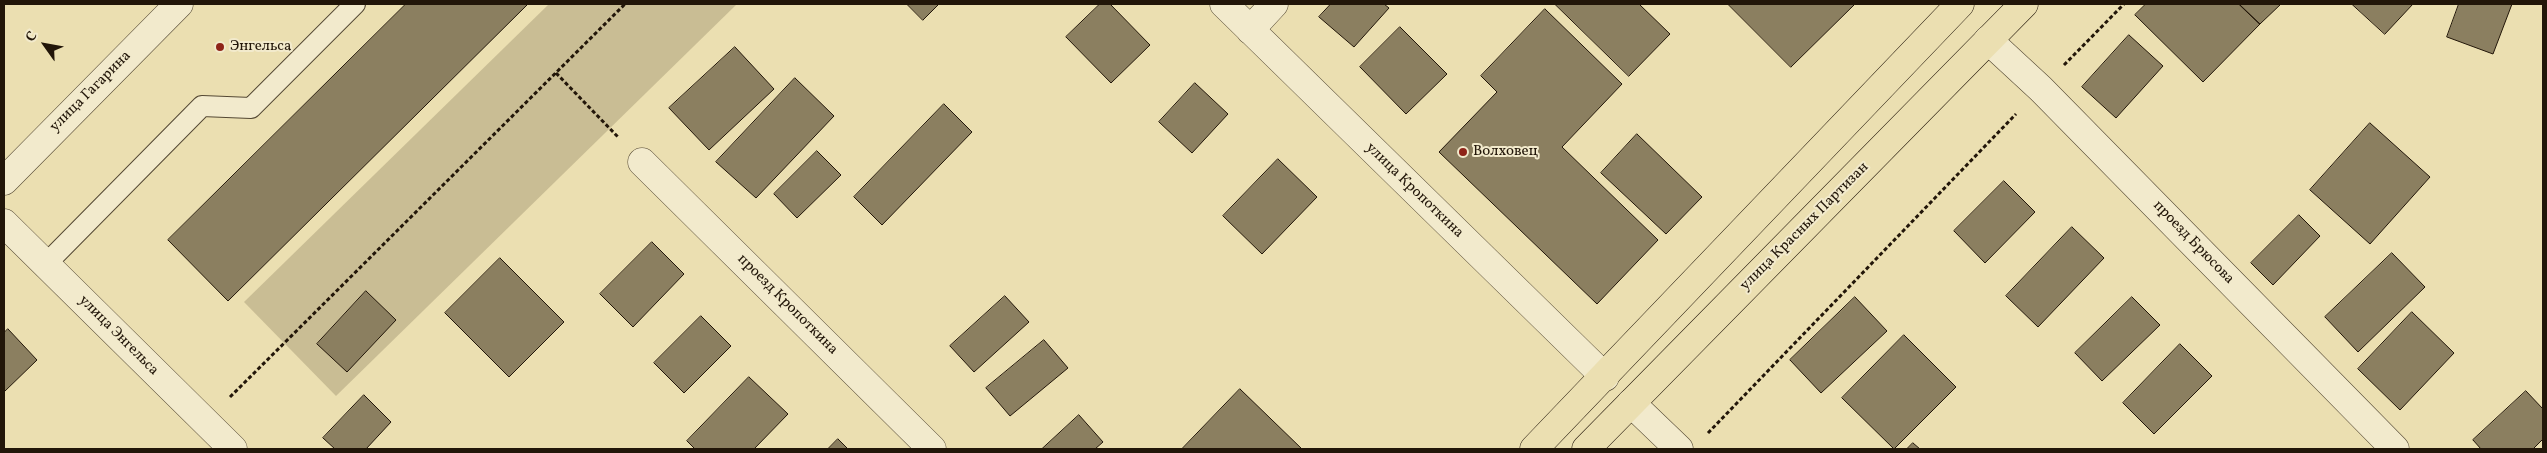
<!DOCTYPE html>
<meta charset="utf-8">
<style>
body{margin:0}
#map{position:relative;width:2547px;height:453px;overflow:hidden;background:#ebdfb1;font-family:Vollkorn,serif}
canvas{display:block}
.frame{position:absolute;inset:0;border:5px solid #221609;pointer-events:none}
.north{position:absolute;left:20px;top:20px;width:50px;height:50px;-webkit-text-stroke:4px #f2eacc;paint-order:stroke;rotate:302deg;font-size:14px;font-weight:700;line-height:20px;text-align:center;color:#221609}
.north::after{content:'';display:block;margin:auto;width:18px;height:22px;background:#221609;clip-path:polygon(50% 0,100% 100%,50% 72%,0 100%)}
</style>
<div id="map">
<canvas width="2547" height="453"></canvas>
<div class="frame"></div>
<div class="north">С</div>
</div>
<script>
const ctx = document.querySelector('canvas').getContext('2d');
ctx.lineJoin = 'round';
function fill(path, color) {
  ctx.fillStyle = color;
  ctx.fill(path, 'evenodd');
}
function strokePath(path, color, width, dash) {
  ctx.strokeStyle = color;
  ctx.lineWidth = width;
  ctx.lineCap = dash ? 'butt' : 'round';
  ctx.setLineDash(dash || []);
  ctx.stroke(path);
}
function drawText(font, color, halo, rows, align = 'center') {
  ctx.font = font + ' Vollkorn,serif';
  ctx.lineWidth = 4;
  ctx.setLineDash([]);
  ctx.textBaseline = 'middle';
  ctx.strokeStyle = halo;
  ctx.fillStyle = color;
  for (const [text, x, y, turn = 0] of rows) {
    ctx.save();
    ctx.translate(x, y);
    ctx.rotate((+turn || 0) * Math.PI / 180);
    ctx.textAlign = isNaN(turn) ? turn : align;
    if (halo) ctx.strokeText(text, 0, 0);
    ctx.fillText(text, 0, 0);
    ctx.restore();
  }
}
const green = new Path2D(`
 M 549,4 L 737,4 L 336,396 L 244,302 Z`);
const building = new Path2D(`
 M 406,4 L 528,4 L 228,301 L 168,240 Z
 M 907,4 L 939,4 L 923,20 Z
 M 1100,4 L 1110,4 L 1150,45 L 1111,83 L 1066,37 Z
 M 1331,4 L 1384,4 L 1389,8 L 1354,47 L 1319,17 Z
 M 1555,4 L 1639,4 L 1670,34 L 1629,76 Z
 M 1728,4 L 1855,4 L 1791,67 Z
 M 2146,4 L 2239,4 L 2260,24 L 2203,82 L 2135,15 Z
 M 2239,4 L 2281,4 L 2260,24 Z
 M 2352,4 L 2413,4 L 2385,34 Z
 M 2459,4 L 2512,4 L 2493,54 L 2447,37 Z
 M 1545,9 L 1622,84 L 1562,147 L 1658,240 L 1597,304 L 1439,152 L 1497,92 L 1481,76 Z
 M 1400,27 L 1447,74 L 1406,114 L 1360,67 Z
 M 2129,35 L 2163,66 L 2116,118 L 2082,87 Z
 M 735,47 L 774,89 L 709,150 L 669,108 Z
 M 795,78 L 834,116 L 756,198 L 716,162 Z
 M 1195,83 L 1228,114 L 1192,153 L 1159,122 Z
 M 944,104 L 972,132 L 882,225 L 854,197 Z
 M 2370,123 L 2430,177 L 2370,244 L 2310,190 Z
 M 1637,134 L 1702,197 L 1666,234 L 1601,173 Z
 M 817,151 L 841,175 L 797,218 L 774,194 Z
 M 1278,159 L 1317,197 L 1262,254 L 1223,216 Z
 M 2004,181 L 2035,212 L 1985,263 L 1954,231 Z
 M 2299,215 L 2320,236 L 2273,285 L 2251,263 Z
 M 2072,227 L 2104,258 L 2038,327 L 2006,296 Z
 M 652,242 L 684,274 L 633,327 L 600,294 Z
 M 2392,253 L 2425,287 L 2358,352 L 2325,317 Z
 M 500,258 L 564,322 L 509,377 L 445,313 Z
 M 366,291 L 396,320 L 347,372 L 317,344 Z
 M 1005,296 L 1029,322 L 974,372 L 950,346 Z
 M 1855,297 L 1887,331 L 1821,393 L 1790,360 Z
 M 2132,297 L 2160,325 L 2102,381 L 2075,353 Z
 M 2412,312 L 2454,353 L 2400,410 L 2358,369 Z
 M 701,316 L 731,346 L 684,393 L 654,363 Z
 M 8,329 L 37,360 L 4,392 L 4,333 Z
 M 1904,335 L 1956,387 L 1894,449 L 1842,398 Z
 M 1044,340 L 1068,368 L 1010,416 L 986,388 Z
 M 2180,344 L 2212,376 L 2154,434 L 2123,403 Z
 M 749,377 L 788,414 L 754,449 L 695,449 L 687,441 Z
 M 1240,389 L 1302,449 L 1182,449 Z
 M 2526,391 L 2543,409 L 2543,439 L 2533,449 L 2481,449 L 2473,440 Z
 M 364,395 L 391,422 L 366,449 L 335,449 L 323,438 Z
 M 1079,415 L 1103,442 L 1095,449 L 1042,449 Z
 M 838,439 L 848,449 L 828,449 Z
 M 1913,443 L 1920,449 L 1907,449 Z`);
const path = new Path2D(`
 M 2064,65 L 2124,4
 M 556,73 L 618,137
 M 230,397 L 625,4
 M 1708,433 L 2016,114`);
const service = new Path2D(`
 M 46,264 L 202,106 L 251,108 L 355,4`);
const minor = new Path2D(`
 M 1224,4 L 1605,377
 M 1250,30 L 1274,4
 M 1988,40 L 2041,89 L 2395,449
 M 642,162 L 932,449
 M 4,223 L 233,449
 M 1631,403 L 1679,449`);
const tertiary = new Path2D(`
 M 4,181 L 179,4`);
const trunk = new Path2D(`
 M 1534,449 L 1960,4
 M 1586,449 L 2024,4`);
const markers = [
 [220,47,5,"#8f2418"],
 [1463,152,5,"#8f2418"]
];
const poiNames = [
 ["Энгельса",230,47],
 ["Волховец",1473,152]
];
const streetNames = [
 ["улица Гагарина",91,92,-45],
 ["улица Кропоткина",1414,191,44],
 ["улица Красных Партизан",1805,227,-45],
 ["проезд Брюсова",2193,243,46],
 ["проезд Кропоткина",787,305,45],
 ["улица Энгельса",118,336,45]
];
fill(green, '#c9bd94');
fill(building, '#8b7f60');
strokePath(building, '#221609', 1);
strokePath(service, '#544833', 22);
strokePath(minor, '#544833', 29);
strokePath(tertiary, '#544833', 29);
strokePath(trunk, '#221609', 29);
strokePath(path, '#221609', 3, [4, 2.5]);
strokePath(service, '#f2eacc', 20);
strokePath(minor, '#f2eacc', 28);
strokePath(tertiary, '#f2eacc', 28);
strokePath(trunk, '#ebdfb1', 28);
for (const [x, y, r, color] of markers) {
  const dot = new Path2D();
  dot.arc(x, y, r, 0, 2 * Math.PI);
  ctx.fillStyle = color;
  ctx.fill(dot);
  strokePath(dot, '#f2eacc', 2);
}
drawText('15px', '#221609', '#f2eacc', poiNames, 'left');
drawText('15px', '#221609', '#f2eacc', streetNames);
</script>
